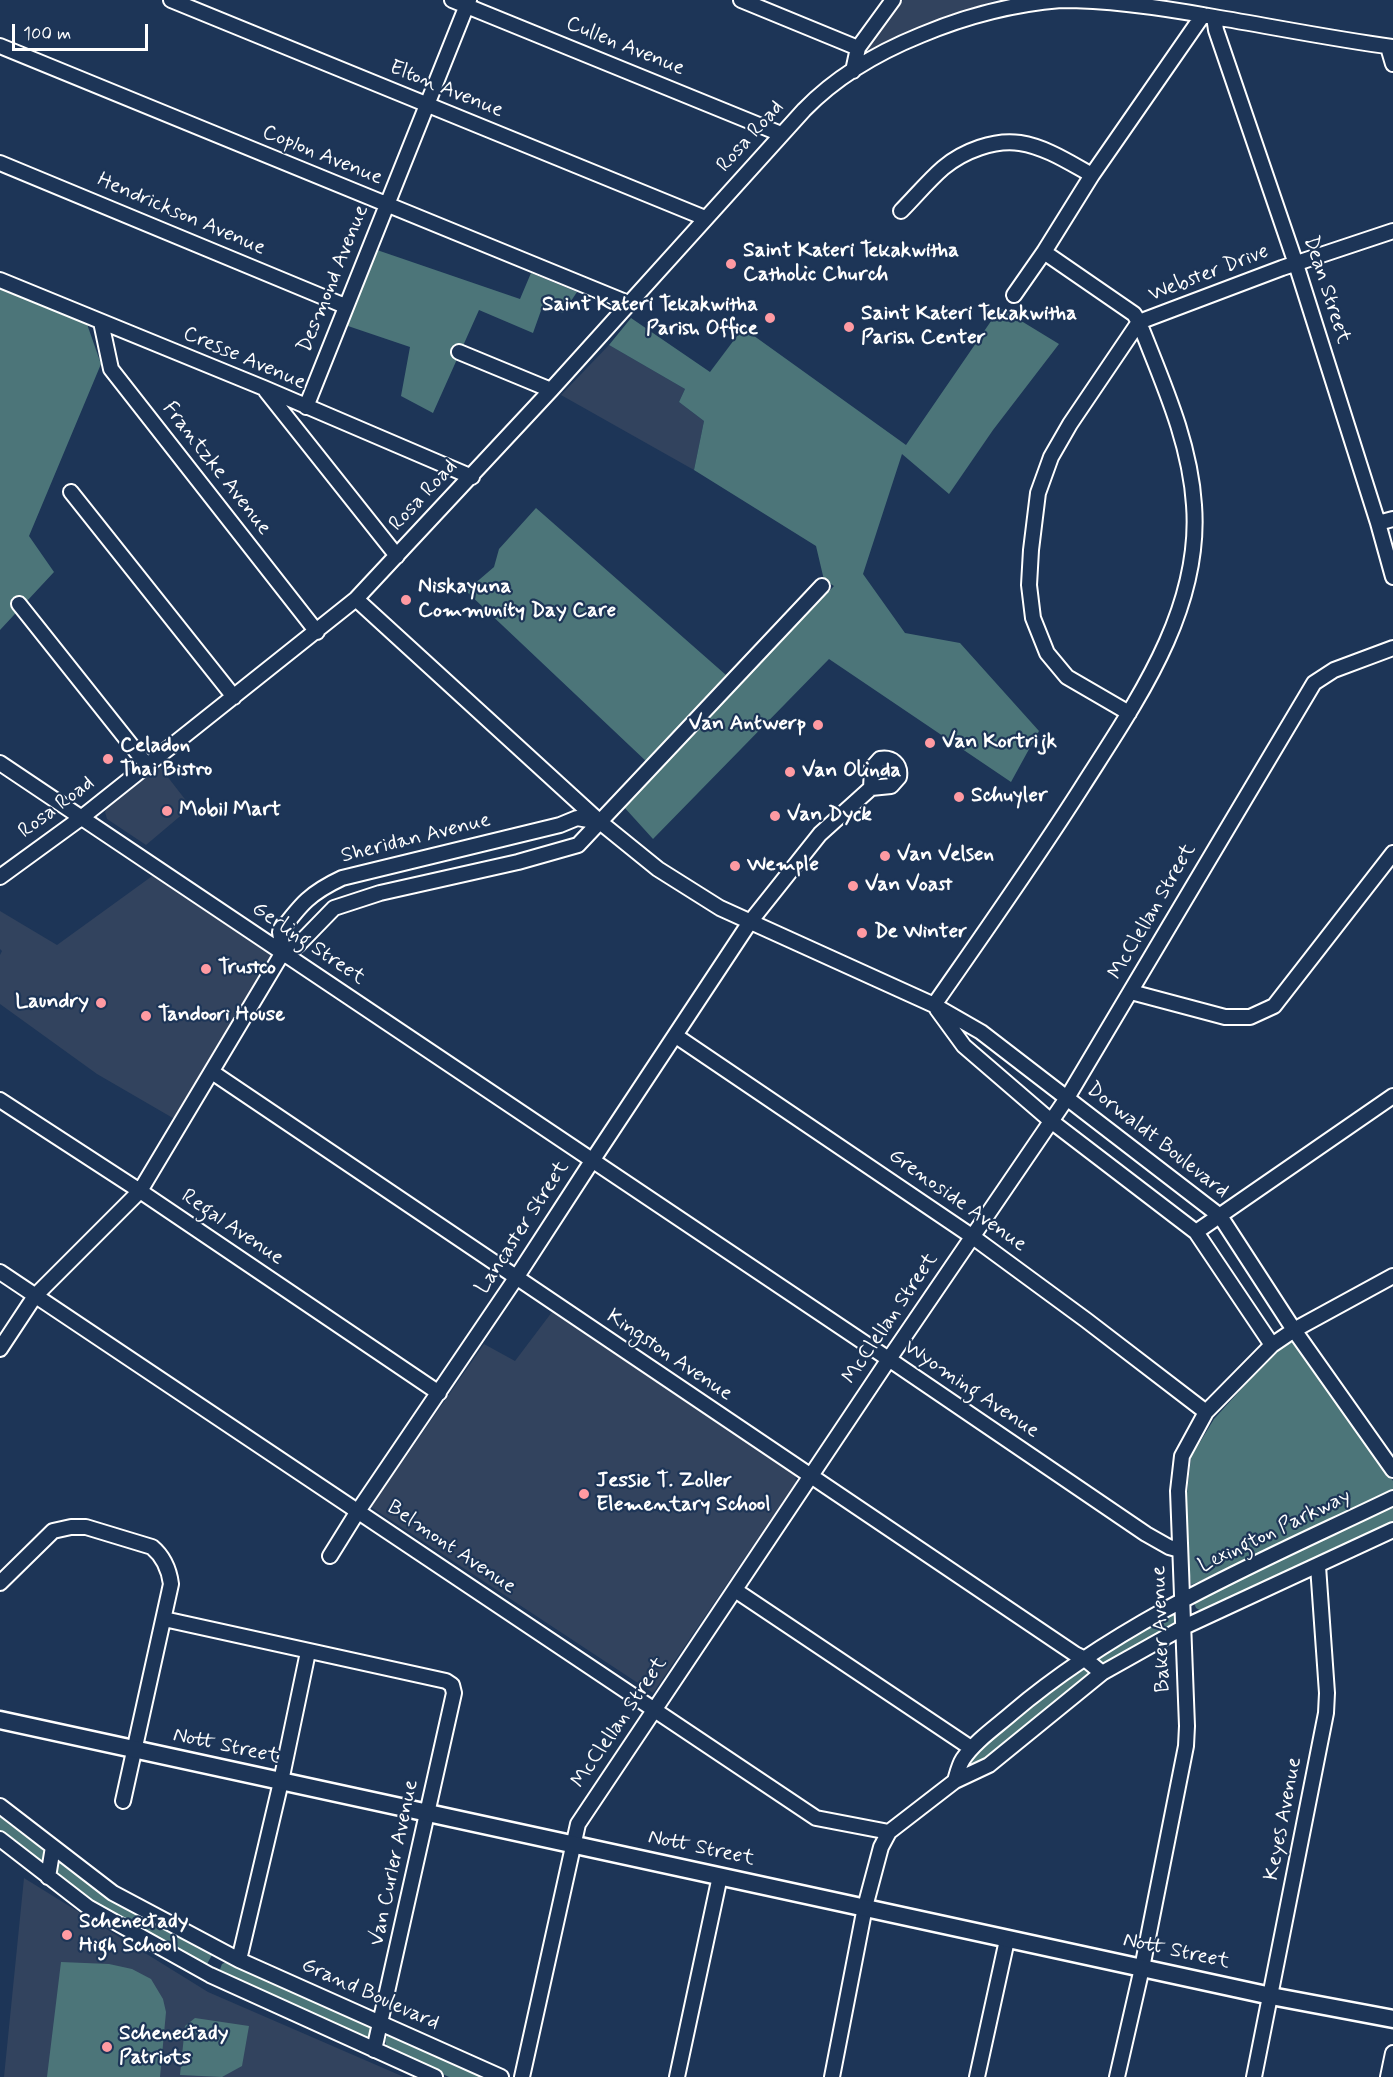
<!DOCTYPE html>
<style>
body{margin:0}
#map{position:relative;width:1393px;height:2077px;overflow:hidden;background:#1d3557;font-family:Mynerve,sans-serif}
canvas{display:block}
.scale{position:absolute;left:12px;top:24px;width:136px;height:27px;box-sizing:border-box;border:3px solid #fff;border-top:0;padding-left:8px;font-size:18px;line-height:21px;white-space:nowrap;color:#fff;-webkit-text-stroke:4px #1d3557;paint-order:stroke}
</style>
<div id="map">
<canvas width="1393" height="2077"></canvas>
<div class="scale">100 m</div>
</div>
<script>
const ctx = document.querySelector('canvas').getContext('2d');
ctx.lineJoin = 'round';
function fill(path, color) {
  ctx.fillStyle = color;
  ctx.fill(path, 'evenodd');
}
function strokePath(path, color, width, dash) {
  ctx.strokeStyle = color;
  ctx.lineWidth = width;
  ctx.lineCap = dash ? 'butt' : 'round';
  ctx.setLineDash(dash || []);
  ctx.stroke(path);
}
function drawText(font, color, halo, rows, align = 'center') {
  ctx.font = font + ' Mynerve,sans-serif';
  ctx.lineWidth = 4.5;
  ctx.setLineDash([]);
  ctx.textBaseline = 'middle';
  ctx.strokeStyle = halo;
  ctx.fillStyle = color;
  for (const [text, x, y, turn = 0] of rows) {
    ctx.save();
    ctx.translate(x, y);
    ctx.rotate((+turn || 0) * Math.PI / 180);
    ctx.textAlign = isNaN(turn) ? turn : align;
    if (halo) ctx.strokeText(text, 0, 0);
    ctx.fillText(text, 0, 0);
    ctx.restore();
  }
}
const built = new Path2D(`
 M 903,0 L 997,0 L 950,15 L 909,31 L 870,52 L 866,46 Z
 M 609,345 L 685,389 L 679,402 L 704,421 L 694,470 L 561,395 Z
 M 160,767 L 191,807 L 146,845 L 107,819 L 105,812 L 107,808 Z
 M 155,874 L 271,953 L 273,957 L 178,1121 L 97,1074 L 0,1004 L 0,955 L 2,951 L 0,949 L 0,911 L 57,945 Z
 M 552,1312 L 795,1472 L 796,1482 L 653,1693 L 371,1507 L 484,1344 L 515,1361 Z
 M 24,1878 L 208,1992 L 404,2077 L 4,2077 Z`);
const green = new Path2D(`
 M 377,250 L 520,299 L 531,273 L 577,292 L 563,313 L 543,305 L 533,333 L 479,310 L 433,413 L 401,396 L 410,347 L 345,325 Z
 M 0,288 L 87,324 L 101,364 L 29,536 L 54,572 L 0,630 Z
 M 1000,308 L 1059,344 L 993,430 L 949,494 L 902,454 L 863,574 L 905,633 L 960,643 L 1039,731 L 1011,782 L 829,659 L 653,839 L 624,807 L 656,768 L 834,586 L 824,580 L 816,546 L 694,470 L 704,421 L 679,402 L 685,389 L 609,345 L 631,318 L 710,372 L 743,328 L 906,445 Z
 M 536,508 L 726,675 L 648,763 L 466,591 L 494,567 L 499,549 Z
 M 1293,1341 L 1393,1481 L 1393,1490 L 1314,1530 L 1191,1585 L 1187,1549 L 1187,1493 L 1191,1457 L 1214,1419 L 1275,1352 Z
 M 1393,1504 L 1393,1524 L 1227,1602 L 1201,1611 L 1196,1608 L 1194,1603 L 1198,1597 Z
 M 1169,1613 L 1174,1614 L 1175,1625 L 1106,1664 L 1100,1663 L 1099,1659 L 1101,1654 Z
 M 1081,1668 L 1087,1670 L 1090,1676 L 1088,1681 L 977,1764 L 970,1767 L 966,1763 L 990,1738 L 1072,1672 Z
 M 0,1813 L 43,1847 L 45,1854 L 43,1860 L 39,1862 L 33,1859 L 0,1832 Z
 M 56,1861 L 66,1861 L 209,1950 L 212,1955 L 207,1964 L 199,1963 L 82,1896 L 54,1874 Z
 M 228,1961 L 374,2026 L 372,2036 L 364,2039 L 219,1972 L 222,1964 Z
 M 61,1962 L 109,1964 L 132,1969 L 151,1979 L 163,1999 L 166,2012 L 160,2077 L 47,2077 Z
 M 195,2018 L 249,2026 L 242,2066 L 222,2077 L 180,2075 L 185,2026 Z
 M 387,2036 L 392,2036 L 490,2077 L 449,2077 L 392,2051 L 387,2047 L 385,2041 Z`);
const minor = new Path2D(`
 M 171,0 L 705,218
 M 452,0 L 781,134
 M 741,0 L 858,48
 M 1214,17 L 1216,30 L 1296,264 L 1378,523 L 1393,577
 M 0,46 L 628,303
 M 1388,47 L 1393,64
 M 853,71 L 858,48 L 893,0
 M 0,163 L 345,306
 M 901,211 C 915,197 928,181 943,168 C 963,151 995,139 1020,143 C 1046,147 1070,163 1092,175
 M 0,280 L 264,388 L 472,477
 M 1014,295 L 1044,252 L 1092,175 L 1203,15
 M 101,322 L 111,369 L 317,632
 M 459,352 L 551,390
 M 266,391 L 397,556
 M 306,407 L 469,0
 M 71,492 L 234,697
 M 1378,523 L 1393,519
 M 356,599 L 600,822 L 658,869 L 720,908 L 934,1005 L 981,1032 L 1220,1216 L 1294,1330 L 1393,1470
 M 19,604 L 147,765
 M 1129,713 L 1067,677 L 1047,653 L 1033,618 L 1029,585 L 1031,550 L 1038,493 L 1051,457 L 1070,424 L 1139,322 L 1282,268 L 1393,231
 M 880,759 C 892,757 901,764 899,777 L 891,786 L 871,788 L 872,768 Z
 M 0,763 L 896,1364 L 1146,1534 L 1169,1547 L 1180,1550
 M 0,877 L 81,818 L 356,599 L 551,390 L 804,110 C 836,77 879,52 921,35 C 966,16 1012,4 1061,0 C 1112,0 1165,8 1214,17 C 1274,27 1333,39 1393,47
 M 283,952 L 280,932 C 301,904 310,893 342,878 L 560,825 L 577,818 L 600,822
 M 1131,992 L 1225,1017 L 1250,1017 L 1274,1006 L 1393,853
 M 934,1005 C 984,933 1035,861 1082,787 C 1136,702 1202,610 1194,505 C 1190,441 1162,381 1139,322 L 1134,314 L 1044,252
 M 937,1009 L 964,1046 L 1051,1121 L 1196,1232 L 1272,1345
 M 676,1036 L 973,1237 L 1086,1320 L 1206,1412
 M 212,1072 L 1075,1654 L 1085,1659 L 1102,1673
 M 0,1100 L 140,1191 L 439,1393
 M 1196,1232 L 1393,1096
 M 0,1272 L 816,1818 L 889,1832
 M 0,1349 L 35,1296 L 140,1191 L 283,952 L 298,945 L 334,908 L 380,893 L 518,862 L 578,845 L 822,586
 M 330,1556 L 358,1511 L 516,1278 L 592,1161 L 750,922 L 820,834 L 871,788
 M 0,1583 L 53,1531 L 71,1527 L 86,1527 L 152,1547 C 164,1557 169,1569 171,1584 L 123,1801
 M 735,1590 L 971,1748
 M 164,1619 L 446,1681 L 452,1685 L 454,1693 L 374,2050
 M 955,1781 C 957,1774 959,1765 963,1759 C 975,1741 996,1727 1012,1713 C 1124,1618 1262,1561 1393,1498
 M 0,1806 L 113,1893 L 239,1960 L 501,2077
 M 0,1839 L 88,1907 L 210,1975 L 435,2077
 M 48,1877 L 53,1847
 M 239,1960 L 280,1786 L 308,1652
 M 522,2077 L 578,1824 L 889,1359 L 1067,1098 L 1314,683 L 1334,670 L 1393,648
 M 677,2077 L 720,1876
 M 832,2077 L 865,1907 L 881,1847 L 889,1832 L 955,1781 L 989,1765 L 1102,1673 L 1184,1627 L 1393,1530
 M 977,2077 L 1007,1940
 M 1117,2077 L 1142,1968 L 1186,1746 L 1187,1726 L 1178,1491 L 1182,1456 L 1206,1412 L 1272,1345 L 1294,1330 L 1393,1276
 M 1254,2077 L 1326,1713 L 1327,1693 L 1318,1566
 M 1388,2077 L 1393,2053`);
const major = new Path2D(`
 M 0,1720 L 1271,1996 L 1393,2019`);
const markers = [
 [731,264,6,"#ff9aa2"],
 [770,318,6,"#ff9aa2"],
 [849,327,6,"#ff9aa2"],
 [406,600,6,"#ff9aa2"],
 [818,725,6,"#ff9aa2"],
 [930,743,6,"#ff9aa2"],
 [108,759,6,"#ff9aa2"],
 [790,772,6,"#ff9aa2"],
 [959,797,6,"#ff9aa2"],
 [167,811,6,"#ff9aa2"],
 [775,816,6,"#ff9aa2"],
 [885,856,6,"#ff9aa2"],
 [735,866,6,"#ff9aa2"],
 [853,886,6,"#ff9aa2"],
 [862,933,6,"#ff9aa2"],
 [206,969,6,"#ff9aa2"],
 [101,1003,6,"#ff9aa2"],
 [146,1016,6,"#ff9aa2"],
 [584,1494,6,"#ff9aa2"],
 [67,1935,6,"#ff9aa2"],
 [107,2047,6,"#ff9aa2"]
];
const streetNames = [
 ["Cullen Avenue",625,47,22],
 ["Elton Avenue",446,90,22],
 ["Rosa Road",751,137,-48],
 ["Coplon Avenue",322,156,22],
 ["Hendrickson Avenue",181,215,23],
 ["Webster Drive",1209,274,-21],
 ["Desmond Avenue",334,279,-68],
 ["Dean Street",1326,290,72],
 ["Cresse Avenue",244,359,23],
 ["Frantzke Avenue",216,469,52],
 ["Rosa Road",424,496,-47],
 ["Rosa Road",57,808,-37],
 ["Sheridan Avenue",416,839,-14],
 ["McClellan Street",1153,912,-60],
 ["Gerling Street",308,944,34],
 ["Dorwaldt Boulevard",1157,1141,38],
 ["Grenoside Avenue",957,1201,35],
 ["Regal Avenue",232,1228,34],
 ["Lancaster Street",523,1228,-57],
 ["McClellan Street",891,1319,-56],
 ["Kingston Avenue",669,1356,34],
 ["Wyoming Avenue",971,1390,34],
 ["Lexington Parkway",1275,1532,-26],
 ["Belmont Avenue",451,1548,34],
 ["Baker Avenue",1162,1629,-92],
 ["McClellan Street",620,1723,-56],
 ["Nott Street",226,1747,12],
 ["Keyes Avenue",1284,1819,-79],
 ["Nott Street",701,1849,12],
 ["Van Curler Avenue",395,1863,-78],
 ["Nott Street",1176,1952,12],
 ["Grand Boulevard",370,1995,24]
];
const poiNames = [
 ["Saint Kateri Tekakwitha",743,252],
 ["Catholic Church",743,276],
 ["Saint Kateri Tekakwitha",758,306,"right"],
 ["Parish Office",758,330,"right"],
 ["Saint Kateri Tekakwitha",861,315],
 ["Parish Center",861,339],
 ["Niskayuna",418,588],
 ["Community Day Care",418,612],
 ["Van Antwerp",806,725,"right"],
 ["Van Kortrijk",942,743],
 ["Celadon",120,747],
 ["Thai Bistro",120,771],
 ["Van Olinda",802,772],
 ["Schuyler",971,797],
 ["Mobil Mart",179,811],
 ["Van Dyck",787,816],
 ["Van Velsen",897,856],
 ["Wemple",747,866],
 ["Van Voast",865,886],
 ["De Winter",874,933],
 ["Trustco",218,969],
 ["Laundry",89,1003,"right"],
 ["Tandoori House",158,1016],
 ["Jessie T. Zoller",596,1482],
 ["Elementary School",596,1506],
 ["Schenectady",79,1923],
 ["High School",79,1947],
 ["Schenectady",119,2035],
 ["Patriots",119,2059]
];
fill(built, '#32435e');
fill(green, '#4c7579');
strokePath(minor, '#fff', 18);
strokePath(major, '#fff', 21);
strokePath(minor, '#1d3557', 14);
strokePath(major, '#1d3557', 16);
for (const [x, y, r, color] of markers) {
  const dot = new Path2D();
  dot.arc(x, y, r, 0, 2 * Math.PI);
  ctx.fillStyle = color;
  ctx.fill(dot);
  strokePath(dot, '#1d3557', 2);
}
drawText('21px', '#fff', '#1d3557', streetNames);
drawText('bold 21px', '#fff', '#1d3557', poiNames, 'left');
</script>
